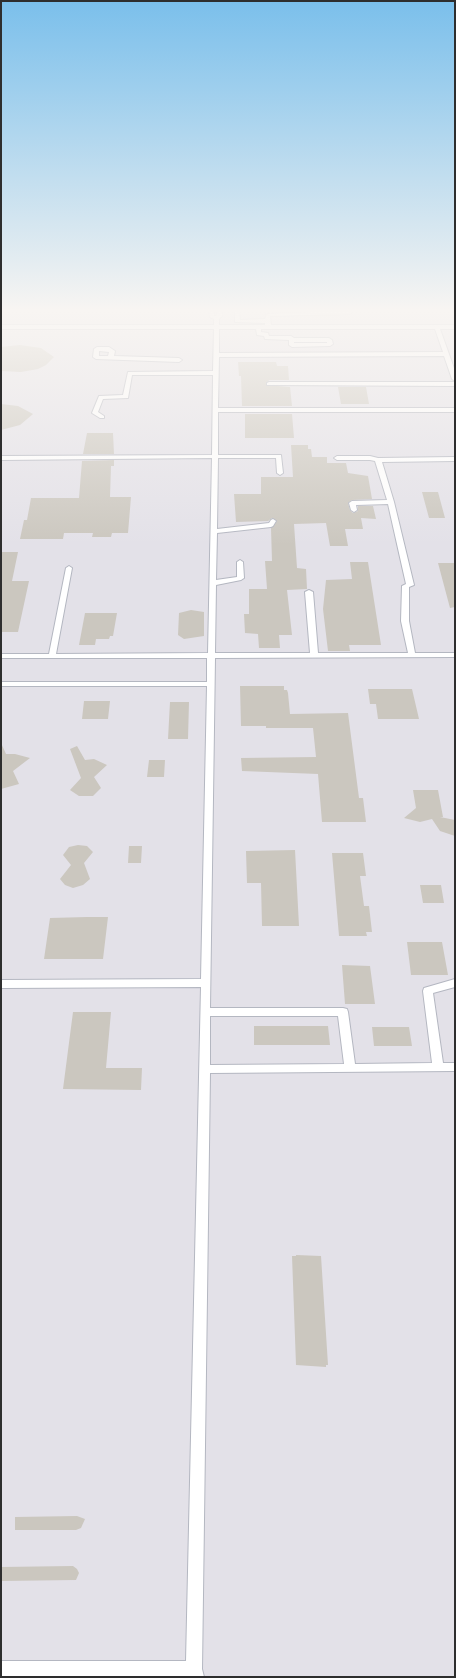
<!DOCTYPE html>
<style>
body{margin:0}
#map{position:relative;width:456px;height:1678px;overflow:hidden;background:#efe9e1;font-family:Helvetica,sans-serif}
canvas{display:block}
.frame{position:absolute;inset:0;border:2px solid #2e2e2e;pointer-events:none}
</style>
<div id="map">
<canvas width="456" height="1678"></canvas>
<div class="frame"></div>
</div>
<script>
const ctx = document.querySelector('canvas').getContext('2d');
ctx.lineJoin = 'round';
function fill(path, color) {
  ctx.fillStyle = color;
  ctx.fill(path, 'evenodd');
}
function strokePath(path, color, width, dash) {
  ctx.strokeStyle = color;
  ctx.lineWidth = width;
  ctx.lineCap = dash ? 'butt' : 'round';
  ctx.setLineDash(dash || []);
  ctx.stroke(path);
}
const industrial = new Path2D(`
 M 1,310 L 455,310 L 455,1677 L 1,1677 Z`);
const building = new Path2D(`
 M 20,345 L 41,348 L 54,357 L 46,365 L 38,369 L 21,372 L 1,371 L 1,347 Z
 M 238,362 L 276,362 L 277,366 L 288,366 L 289,380 L 269,380 L 266,385 L 290,387 L 292,406 L 242,406 L 241,376 L 239,376 Z
 M 338,387 L 366,387 L 369,404 L 341,404 Z
 M 1,404 L 18,406 L 33,414 L 20,425 L 1,430 Z
 M 245,414 L 292,414 L 294,438 L 245,438 Z
 M 87,433 L 113,433 L 114,454 L 83,454 Z
 M 291,445 L 308,445 L 308,449 L 311,449 L 312,457 L 327,457 L 327,463 L 346,463 L 348,473 L 368,476 L 372,499 L 352,500 L 348,503 L 350,510 L 353,513 L 358,511 L 358,506 L 373,506 L 376,519 L 361,518 L 363,529 L 345,529 L 348,546 L 330,546 L 326,523 L 294,524 L 297,568 L 306,569 L 307,589 L 287,590 L 292,635 L 279,635 L 280,648 L 259,648 L 258,634 L 245,633 L 244,614 L 249,614 L 249,589 L 267,589 L 265,561 L 272,561 L 271,528 L 277,521 L 272,518 L 268,521 L 236,522 L 234,494 L 261,494 L 261,477 L 293,477 Z
 M 114,460 L 114,466 L 111,466 L 110,497 L 131,497 L 128,533 L 112,533 L 111,537 L 92,537 L 93,533 L 64,533 L 63,539 L 20,539 L 24,520 L 27,520 L 31,498 L 79,498 L 82,461 Z
 M 422,492 L 438,492 L 445,518 L 429,518 Z
 M 1,552 L 18,552 L 12,581 L 29,581 L 18,632 L 1,632 Z
 M 350,562 L 368,562 L 381,645 L 349,645 L 350,651 L 328,651 L 323,609 L 326,580 L 352,579 Z
 M 438,563 L 455,563 L 455,607 L 450,608 Z
 M 191,610 L 204,612 L 204,636 L 184,639 L 178,635 L 179,613 Z
 M 85,613 L 117,613 L 113,636 L 110,636 L 109,639 L 96,639 L 95,645 L 79,645 Z
 M 240,686 L 284,686 L 284,690 L 287,690 L 288,693 L 290,714 L 348,713 L 359,798 L 363,798 L 366,822 L 322,822 L 318,774 L 242,771 L 241,758 L 316,757 L 313,728 L 266,728 L 266,726 L 241,726 Z
 M 368,689 L 412,689 L 419,719 L 378,719 L 376,704 L 370,704 Z
 M 84,701 L 110,701 L 108,719 L 82,719 Z
 M 170,702 L 189,702 L 188,739 L 168,739 Z
 M 1,743 L 6,754 L 15,754 L 30,758 L 13,771 L 19,784 L 1,789 Z
 M 77,746 L 85,760 L 94,759 L 107,765 L 94,777 L 101,788 L 93,796 L 79,796 L 70,790 L 81,778 L 70,749 Z
 M 149,760 L 165,760 L 164,777 L 147,777 Z
 M 413,790 L 438,790 L 443,817 L 440,817 L 455,820 L 455,836 L 440,831 L 432,819 L 420,822 L 404,818 L 416,808 Z
 M 78,845 L 87,846 L 93,852 L 84,863 L 90,879 L 83,885 L 73,888 L 65,885 L 60,879 L 71,865 L 63,855 L 69,847 Z
 M 129,846 L 142,846 L 141,863 L 128,863 Z
 M 295,850 L 299,926 L 262,926 L 261,883 L 247,883 L 246,851 Z
 M 332,853 L 363,853 L 366,876 L 360,876 L 364,906 L 369,906 L 372,932 L 366,932 L 367,936 L 339,936 Z
 M 420,885 L 441,885 L 444,903 L 423,903 Z
 M 87,917 L 108,917 L 103,959 L 44,959 L 50,918 Z
 M 407,942 L 442,942 L 448,975 L 411,975 Z
 M 342,965 L 370,966 L 375,1004 L 345,1004 Z
 M 73,1012 L 111,1012 L 106,1068 L 142,1068 L 141,1090 L 63,1089 Z
 M 254,1026 L 328,1026 L 330,1045 L 254,1045 Z
 M 372,1027 L 409,1027 L 412,1046 L 374,1046 Z
 M 296,1255 L 321,1256 L 328,1365 L 326,1365 L 326,1367 L 296,1365 L 292,1256 L 296,1256 Z
 M 77,1516 L 85,1519 L 81,1528 L 76,1530 L 15,1530 L 15,1517 Z
 M 73,1566 L 77,1569 L 79,1573 L 76,1580 L 1,1581 L 1,1567 Z`);
const service = new Path2D(`
 M 209,310 L 214,310 L 214,316 L 216,316 L 218,310 L 222,310 L 222,316 L 219,319 L 219,325 L 265,325 L 265,323 L 235,322 L 235,310 L 239,310 L 240,320 L 265,319 L 266,315 L 268,314 L 354,310 L 350,314 L 270,316 L 271,325 L 455,325 L 455,329 L 440,329 L 455,371 L 455,381 L 452,379 L 444,356 L 219,357 L 218,408 L 455,408 L 455,412 L 218,412 L 218,455 L 281,455 L 283,473 L 280,475 L 277,473 L 276,458 L 218,458 L 217,529 L 269,523 L 271,520 L 273,519 L 276,521 L 273,526 L 271,527 L 217,533 L 216,580 L 237,577 L 237,562 L 240,560 L 243,562 L 244,578 L 241,580 L 216,585 L 215,653 L 310,653 L 305,592 L 309,590 L 313,592 L 318,653 L 408,653 L 401,621 L 402,586 L 406,584 L 388,504 L 356,505 L 357,510 L 354,512 L 351,510 L 349,503 L 352,501 L 387,500 L 375,461 L 370,460 L 337,460 L 334,458 L 337,456 L 370,456 L 378,458 L 455,457 L 455,461 L 382,462 L 394,502 L 414,585 L 409,587 L 409,621 L 415,653 L 455,653 L 455,657 L 215,658 L 210,1008 L 343,1008 L 347,1009 L 348,1012 L 355,1064 L 432,1063 L 423,991 L 424,988 L 455,979 L 455,987 L 433,993 L 443,1063 L 455,1063 L 455,1071 L 210,1073 L 202,1669 L 204,1677 L 1,1677 L 1,1661 L 186,1661 L 201,987 L 1,988 L 1,980 L 201,979 L 207,686 L 1,686 L 1,682 L 207,682 L 207,658 L 1,658 L 1,654 L 49,654 L 66,568 L 69,566 L 72,568 L 56,654 L 208,653 L 212,458 L 1,460 L 1,456 L 212,455 L 213,375 L 132,375 L 128,398 L 103,399 L 98,412 L 104,416 L 104,418 L 100,418 L 92,413 L 99,396 L 123,395 L 128,372 L 213,371 L 214,329 L 1,329 L 1,325 L 214,325 L 214,319 L 210,317 ZM 219,329 L 256,329 L 257,335 L 264,336 L 265,339 L 289,340 L 289,345 L 292,347 L 330,346 L 333,344 L 332,340 L 329,338 L 294,338 L 291,336 L 269,336 L 268,333 L 261,332 L 261,329 L 435,329 L 443,352 L 219,353 ZM 294,342 L 327,342 L 327,343 L 294,343 ZM 210,1016 L 338,1016 L 344,1064 L 210,1065 Z
 M 97,347 L 109,347 L 115,351 L 114,356 L 179,358 L 182,360 L 179,362 L 96,359 L 93,357 L 94,349 ZM 99,351 L 109,352 L 108,356 L 99,356 Z
 M 269,382 L 455,382 L 455,386 L 267,385 L 267,383 Z`);
fill(industrial, '#e3e1e8');
fill(building, '#cbc7bf');
strokePath(service, '#b4b7c1', 2);
fill(service, '#fff');
const sky = ctx.createLinearGradient(0, 0, 0, 545);
sky.addColorStop(0, '#7abfeb');
sky.addColorStop(0.57, '#f8f5f2');
sky.addColorStop(1, '#f8f5f200');
ctx.fillStyle = sky;
ctx.fillRect(0, 0, 456, 545);
</script>
